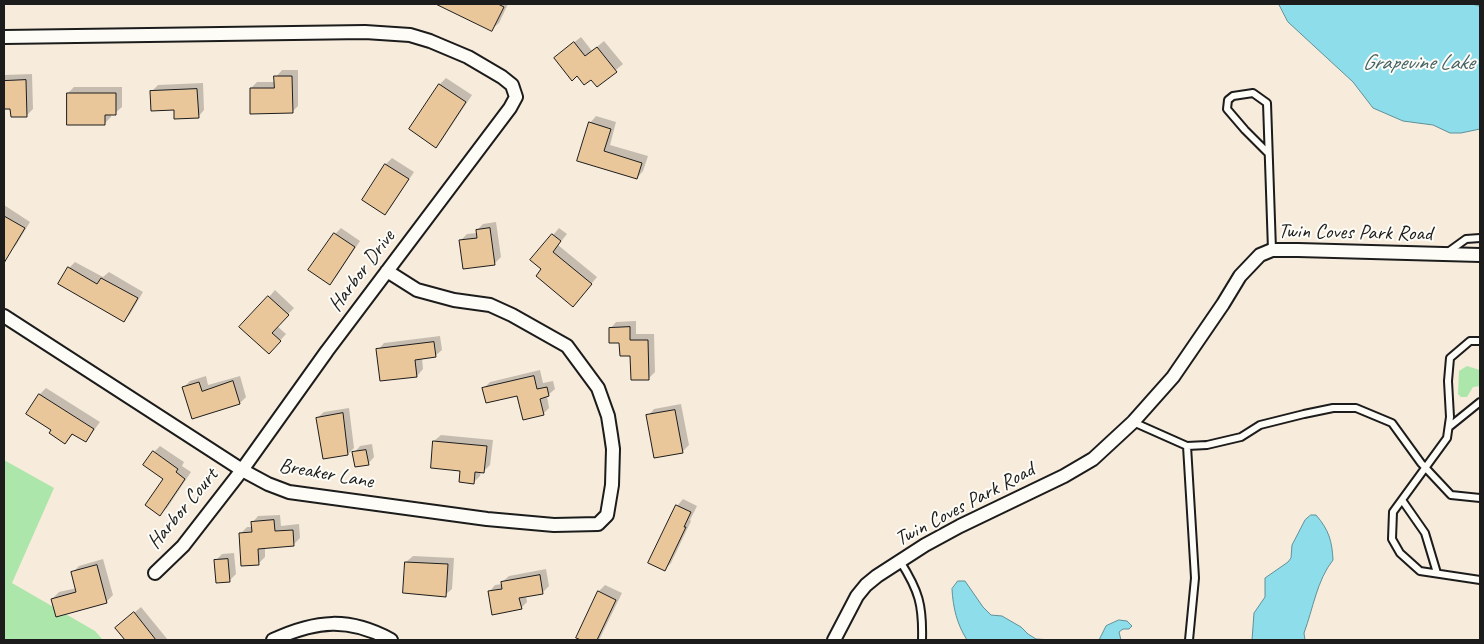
<!DOCTYPE html>
<style>
body{margin:0}
#map{position:relative;width:1484px;height:644px;overflow:hidden;background:#f7ecdb;font-family:Caveat,sans-serif}
canvas{display:block}
.frame{position:absolute;inset:0;border:5px solid #1c1c1c;pointer-events:none}
</style>
<div id="map">
<canvas width="1484" height="644"></canvas>
<div class="frame"></div>
</div>
<script>
const ctx = document.querySelector('canvas').getContext('2d');
ctx.lineJoin = 'round';
function fill(path, color) {
  ctx.fillStyle = color;
  ctx.fill(path, 'evenodd');
}
function strokePath(path, color, width, dash) {
  ctx.strokeStyle = color;
  ctx.lineWidth = width;
  ctx.lineCap = dash ? 'butt' : 'round';
  ctx.setLineDash(dash || []);
  ctx.stroke(path);
}
function drawText(font, color, halo, rows, align = 'center') {
  ctx.font = font + ' Caveat,sans-serif';
  ctx.lineWidth = 4;
  ctx.setLineDash([]);
  ctx.textBaseline = 'middle';
  ctx.strokeStyle = halo;
  ctx.fillStyle = color;
  for (const [text, x, y, turn = 0] of rows) {
    ctx.save();
    ctx.translate(x, y);
    ctx.rotate((+turn || 0) * Math.PI / 180);
    ctx.textAlign = isNaN(turn) ? turn : align;
    if (halo) ctx.strokeText(text, 0, 0);
    ctx.fillText(text, 0, 0);
    ctx.restore();
  }
}
const green = new Path2D(`
 M 1467,366 L 1480,370 L 1480,386 L 1473,387 L 1467,397 L 1461,397 L 1458,394 L 1459,371 Z
 M 4,460 L 54,488 L 12,583 L 95,631 L 103,640 L 4,640 Z`);
const water = new Path2D(`
 M 1279,4 L 1480,4 L 1480,129 L 1461,133 L 1450,133 L 1433,125 L 1403,121 L 1373,108 L 1353,82 L 1288,22 Z
 M 1311,515 L 1316,515 C 1329,530 1332,541 1333,560 C 1317,580 1313,609 1304,633 L 1305,640 L 1252,640 L 1254,613 L 1265,597 L 1265,578 L 1288,562 L 1291,558 L 1292,545 L 1305,520 Z
 M 958,581 L 965,581 L 983,607 L 991,615 L 1002,616 L 1021,627 L 1028,634 L 1036,639 L 1053,640 L 967,640 C 957,624 953,608 952,589 Z
 M 1119,620 L 1127,621 L 1132,626 L 1129,629 L 1123,629 L 1119,632 L 1121,640 L 1099,640 L 1106,626 Z`);
const shadow = new Path2D(`
 M 446,4 L 508,4 L 499,23 L 492,29 L 445,6 Z
 M 1470,4 L 1480,4 L 1480,7 Z
 M 581,37 L 592,51 L 604,41 L 623,64 L 597,86 L 591,78 L 562,52 Z
 M 282,70 L 298,70 L 298,106 L 292,112 L 251,88 L 257,82 L 276,82 L 276,77 Z
 M 32,74 L 33,109 L 26,116 L 12,107 L 4,108 L 4,75 Z
 M 446,78 L 472,95 L 442,140 L 436,146 L 410,129 L 440,84 Z
 M 203,83 L 204,110 L 198,117 L 175,109 L 151,92 L 158,85 Z
 M 74,87 L 122,87 L 122,107 L 115,113 L 111,113 L 111,117 L 104,124 L 68,93 Z
 M 596,116 L 616,122 L 610,145 L 648,156 L 643,171 L 637,178 L 579,160 L 590,123 Z
 M 392,158 L 414,172 L 391,207 L 385,213 L 364,200 L 386,164 Z
 M 4,205 L 30,222 L 16,245 L 9,252 L 4,248 Z
 M 1480,211 L 1480,229 L 1479,213 Z
 M 496,222 L 501,257 L 495,263 L 460,241 L 467,234 L 477,233 L 477,230 L 483,224 Z
 M 341,228 L 360,241 L 336,277 L 330,283 L 335,234 Z
 M 559,228 L 567,234 L 558,245 L 597,277 L 579,299 L 532,260 Z
 M 75,262 L 103,277 L 109,272 L 143,292 L 130,314 L 124,321 L 69,268 Z
 M 275,290 L 294,308 L 277,326 L 286,334 L 269,353 L 269,297 Z
 M 636,321 L 636,334 L 654,334 L 655,372 L 649,378 L 610,329 L 616,322 Z
 M 440,336 L 442,350 L 435,356 L 422,358 L 423,369 L 417,376 L 378,350 L 384,343 Z
 M 540,370 L 543,383 L 553,381 L 555,389 L 547,396 L 549,408 L 543,414 L 518,394 L 484,388 L 490,382 Z
 M 206,376 L 208,385 L 240,376 L 246,397 L 240,403 L 184,387 L 190,381 Z
 M 46,388 L 100,422 L 86,441 L 74,433 L 65,443 L 52,430 L 27,414 L 40,394 Z
 M 681,404 L 689,445 L 682,452 L 648,416 L 654,409 Z
 M 349,408 L 354,448 L 348,454 L 317,418 L 324,412 Z
 M 441,435 L 493,440 L 490,465 L 484,471 L 481,471 L 480,476 L 474,482 L 434,441 Z
 M 372,444 L 374,457 L 368,464 L 354,453 L 360,446 Z
 M 160,446 L 184,462 L 182,466 L 191,472 L 167,508 L 160,514 L 165,478 L 154,452 Z
 M 683,499 L 697,506 L 690,520 L 691,521 L 671,563 L 664,570 L 677,506 Z
 M 280,515 L 281,526 L 299,524 L 300,538 L 293,545 L 265,547 L 265,557 L 259,563 L 240,534 L 247,527 L 252,527 L 252,523 L 258,516 Z
 M 234,553 L 236,574 L 229,581 L 215,561 L 222,554 Z
 M 413,556 L 454,558 L 452,589 L 445,595 L 406,562 Z
 M 103,559 L 113,595 L 106,602 L 52,599 L 59,592 L 77,588 L 73,572 L 79,566 Z
 M 546,569 L 549,586 L 543,592 L 526,595 L 527,602 L 521,608 L 489,592 L 495,585 L 503,584 L 502,582 L 509,576 Z
 M 605,585 L 622,593 L 600,638 L 598,640 L 584,640 L 577,637 L 599,591 Z
 M 141,607 L 168,640 L 127,640 L 117,628 Z`);
const building = new Path2D(`
 M 436,4 L 498,4 L 504,7 L 492,31 Z
 M 574,42 L 585,56 L 597,47 L 617,72 L 597,87 L 591,80 L 584,85 L 577,76 L 572,81 L 554,58 Z
 M 274,76 L 292,76 L 293,113 L 250,114 L 250,88 L 274,88 Z
 M 26,80 L 27,117 L 11,117 L 10,109 L 4,109 L 4,81 Z
 M 439,84 L 466,102 L 436,148 L 409,129 Z
 M 197,89 L 199,118 L 174,119 L 174,110 L 151,111 L 150,91 Z
 M 67,93 L 116,93 L 116,115 L 105,115 L 105,125 L 67,125 Z
 M 589,122 L 611,129 L 604,151 L 642,163 L 637,179 L 577,161 Z
 M 385,164 L 409,179 L 385,215 L 362,200 Z
 M 4,216 L 25,228 L 4,263 Z
 M 490,228 L 495,265 L 463,269 L 459,240 L 477,238 L 476,230 Z
 M 334,233 L 355,247 L 330,285 L 308,270 Z
 M 552,234 L 561,241 L 553,252 L 592,284 L 573,307 L 536,276 L 541,269 L 530,260 Z
 M 68,267 L 97,284 L 101,278 L 138,298 L 124,322 L 58,284 Z
 M 268,296 L 289,315 L 272,333 L 281,341 L 269,354 L 239,327 Z
 M 630,327 L 630,340 L 648,340 L 649,380 L 631,380 L 630,356 L 620,356 L 619,343 L 609,343 L 609,328 Z
 M 434,342 L 436,357 L 415,360 L 417,377 L 380,381 L 376,349 Z
 M 534,376 L 537,389 L 547,387 L 549,396 L 540,399 L 544,415 L 523,420 L 517,396 L 486,403 L 482,388 Z
 M 233,381 L 240,404 L 192,419 L 182,387 L 199,382 L 202,391 Z
 M 39,394 L 94,429 L 86,442 L 72,434 L 65,444 L 49,433 L 51,430 L 26,414 Z
 M 675,410 L 683,453 L 654,458 L 646,415 Z
 M 343,413 L 348,455 L 323,459 L 316,418 Z
 M 433,441 L 487,446 L 484,473 L 475,472 L 474,484 L 459,482 L 460,471 L 431,468 Z
 M 366,450 L 369,465 L 355,467 L 352,452 Z
 M 153,451 L 178,469 L 176,472 L 185,479 L 160,516 L 145,505 L 163,479 L 143,465 Z
 M 676,505 L 691,512 L 684,527 L 686,527 L 665,571 L 648,563 Z
 M 274,520 L 275,531 L 293,530 L 294,546 L 258,549 L 259,565 L 241,566 L 239,533 L 252,532 L 251,522 Z
 M 228,559 L 230,582 L 216,583 L 214,560 Z
 M 405,562 L 448,564 L 446,597 L 403,593 Z
 M 97,565 L 107,603 L 56,617 L 51,599 L 76,592 L 71,572 Z
 M 540,575 L 543,594 L 519,598 L 522,609 L 492,615 L 488,591 L 502,589 L 501,582 Z
 M 598,591 L 616,600 L 597,640 L 581,640 L 576,638 Z
 M 134,612 L 156,640 L 125,640 L 115,628 Z`);
const service = new Path2D(`
 M 1268,153 L 1245,130 L 1227,109 L 1228,100 L 1233,96 L 1253,93 L 1267,103 L 1272,250
 M 1448,252 L 1466,239 L 1480,238
 M 1480,341 L 1470,341 L 1450,358 L 1448,381 L 1450,417 L 1447,438 L 1393,512 L 1392,539 L 1400,553 L 1420,571 L 1480,580
 M 1133,422 L 1187,446 L 1207,445 L 1241,437 L 1260,425 L 1304,414 L 1333,408 L 1356,408 L 1392,423 L 1421,463 L 1451,495 L 1480,498
 M 1449,427 L 1480,402
 M 1187,446 L 1195,578 L 1189,640
 M 1402,500 L 1425,533 L 1437,573
 M 900,561 C 919,591 923,605 922,640`);
const minor = new Path2D(`
 M 4,37 L 365,32 L 410,35 L 430,41 L 468,57 L 502,77 L 512,85 L 516,97 L 510,108 L 327,351 L 242,470 L 183,546 L 155,573
 M 4,316 L 242,470 L 268,484 L 289,492 L 487,519 L 554,525 L 598,524 L 607,515 L 612,485 L 613,449 L 611,435 L 608,416 L 598,388 L 567,346 L 512,315 L 490,305 L 454,300 L 417,290 L 387,271
 M 273,640 C 316,620 349,617 391,640
 M 834,640 L 857,596 L 866,585 L 877,576 L 925,545 L 960,526 L 1064,476 L 1093,459 L 1133,422 L 1173,377 L 1223,304 L 1240,276 L 1260,255 L 1272,250 L 1298,250 L 1480,255`);
const streetNames = [
 ["Twin Coves Park Road",1355,233,1],
 ["Harbor Drive",362,271,-53],
 ["Breaker Lane",326,474,10],
 ["Twin Coves Park Road",965,505,-28],
 ["Harbor Court",183,509,-50]
];
const waterNames = [
 ["Grapevine Lake",1418,63]
];
fill(green, '#ace6aa');
fill(water, '#8dddea');
strokePath(water, '#609098', 1);
fill(shadow, '#0003');
fill(building, '#eac79b');
strokePath(building, '#1c1c1c', 1);
strokePath(service, '#1c1c1c', 10);
strokePath(minor, '#1c1c1c', 16);
strokePath(service, '#fdfcf7', 6);
strokePath(minor, '#fdfcf7', 12);
drawText('21px', '#1c1c1c', '#fdfcf7', streetNames);
drawText('italic 22px', '#446064', '#fdfcf7', waterNames);
</script>
